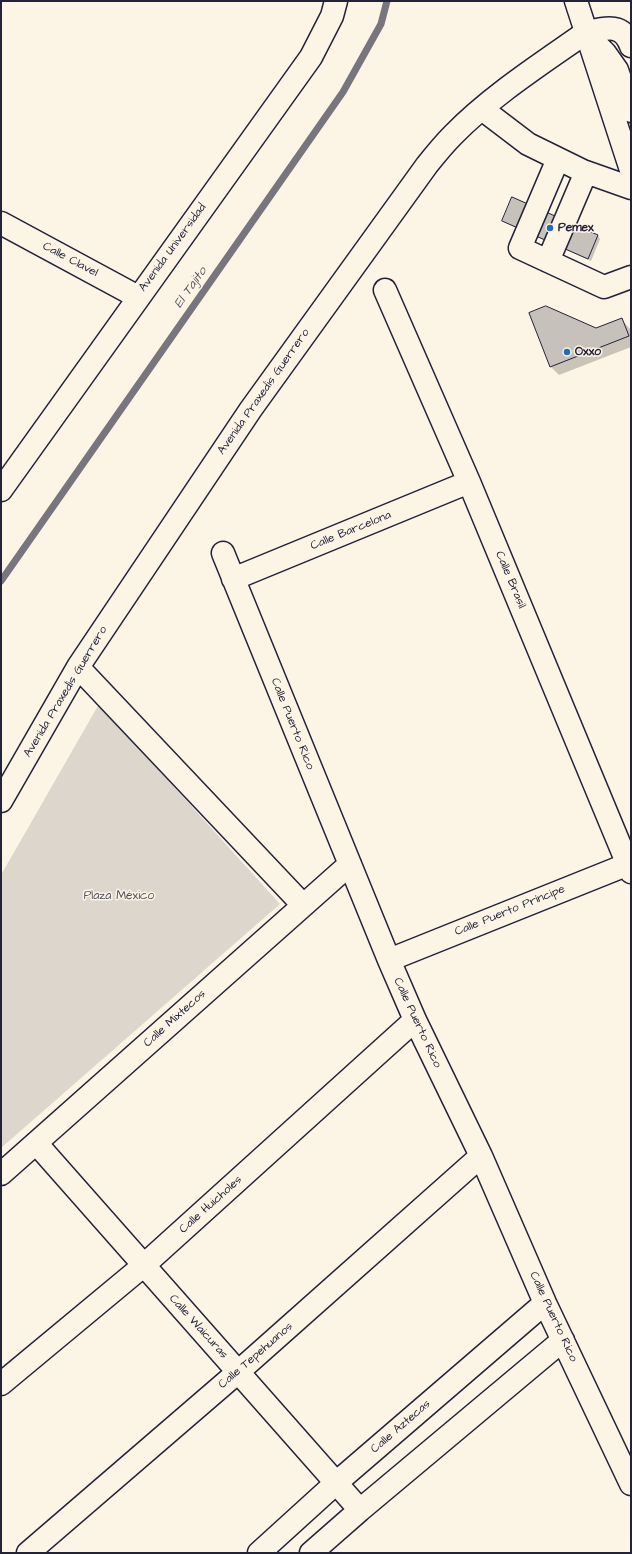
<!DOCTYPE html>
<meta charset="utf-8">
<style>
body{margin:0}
#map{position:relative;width:632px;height:1554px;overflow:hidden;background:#fcf5e5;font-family:"Architects Daughter",sans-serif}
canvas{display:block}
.frame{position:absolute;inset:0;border:2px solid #22223b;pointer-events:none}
</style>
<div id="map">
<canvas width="632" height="1554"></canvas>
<div class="frame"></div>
</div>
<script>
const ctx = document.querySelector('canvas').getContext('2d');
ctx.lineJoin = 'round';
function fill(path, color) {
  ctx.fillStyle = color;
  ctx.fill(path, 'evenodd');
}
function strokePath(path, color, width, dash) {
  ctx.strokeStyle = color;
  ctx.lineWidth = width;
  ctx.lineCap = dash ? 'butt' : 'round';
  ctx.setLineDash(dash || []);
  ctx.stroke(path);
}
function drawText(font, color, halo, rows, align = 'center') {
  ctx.font = font + ' "Architects Daughter",sans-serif';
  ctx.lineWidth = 3;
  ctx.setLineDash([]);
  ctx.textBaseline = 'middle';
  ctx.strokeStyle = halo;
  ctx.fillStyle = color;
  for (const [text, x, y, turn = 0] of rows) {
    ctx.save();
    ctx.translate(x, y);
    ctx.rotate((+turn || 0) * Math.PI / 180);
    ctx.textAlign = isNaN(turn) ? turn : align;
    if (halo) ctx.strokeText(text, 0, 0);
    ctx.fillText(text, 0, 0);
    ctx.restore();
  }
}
const green = new Path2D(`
 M 99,704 L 280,904 L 1,1148 L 1,875 Z`);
const shadow = new Path2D(`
 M 513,198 L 598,236 L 600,239 L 591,261 L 506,223 L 503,221 Z
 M 530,313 L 596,329 L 621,319 L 631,330 L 631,347 L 559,375 L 551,367 Z`);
const stream = new Path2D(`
 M 1,581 L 343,92 L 381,24 L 387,1`);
const building = new Path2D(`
 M 512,197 L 598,235 L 588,259 L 502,221 Z
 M 546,306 L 596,328 L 622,318 L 629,336 L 550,367 L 529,313 Z`);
const minor = new Path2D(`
 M 482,109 L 528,144 L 583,171 L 631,188
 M 558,159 L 520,248 L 604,287 L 631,277
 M 1,223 L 138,297
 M 548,261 L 586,172
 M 385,290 L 469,482 L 631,872
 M 1,490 L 311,57 L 332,16 L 336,1
 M 223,553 L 389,960 L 415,1020 L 481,1156 L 545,1303 L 631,1484
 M 233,579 L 469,482
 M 78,667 L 303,905
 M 1,801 L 78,667 L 251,409 L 427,165 C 435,155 444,144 453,135 C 491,96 541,64 585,33
 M 389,960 L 631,863
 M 36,1143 L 360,1510
 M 1,1174 L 350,864
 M 1,1384 L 143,1266 L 415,1020
 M 28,1553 L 238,1372 L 481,1156
 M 259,1553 L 336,1483 L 545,1303
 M 311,1553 L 360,1510 L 563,1340`);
const major = new Path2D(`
 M 576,1 L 631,170
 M 585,33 C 605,28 623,22 631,46
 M 593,41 L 605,53 L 617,70 L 631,111`);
const markers = [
 [550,228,4,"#1f6fb2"],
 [567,352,4,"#1f6fb2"]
];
const poiNames = [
 ["Pemex",558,228],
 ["Oxxo",575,352]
];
const streetNames = [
 ["Avenida Universidad",173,248,-54],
 ["Calle Clavel",70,260,28],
 ["Avenida Praxedis Guerrero",264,392,-55],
 ["Calle Barcelona",351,531,-22],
 ["Calle Brasil",510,580,67],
 ["Avenida Praxedis Guerrero",66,692,-59],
 ["Calle Puerto Rico",292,724,68],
 ["Calle Puerto Príncipe",510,911,-22],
 ["Calle Mixtecos",175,1019,-42],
 ["Calle Puerto Rico",417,1023,65],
 ["Calle Huicholes",211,1205,-42],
 ["Calle Puerto Rico",553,1317,65],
 ["Calle Waicuras",198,1327,48],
 ["Calle Tepehuanos",256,1356,-41],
 ["Calle Aztecas",401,1427,-41]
];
const parkNames = [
 ["Plaza México",119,896]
];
const waterNames = [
 ["El Tajito",191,288,-55]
];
fill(green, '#dcd6cc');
fill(shadow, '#0003');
strokePath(stream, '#78757e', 7);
fill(building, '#c6c1bb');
strokePath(building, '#22223b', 1);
strokePath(minor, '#22223b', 25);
strokePath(major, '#22223b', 25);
strokePath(minor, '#fcf5e5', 22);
strokePath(major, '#fcf5e5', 22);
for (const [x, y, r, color] of markers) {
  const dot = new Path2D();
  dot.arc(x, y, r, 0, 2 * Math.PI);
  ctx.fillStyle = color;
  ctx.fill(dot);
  strokePath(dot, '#fcf5e5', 1.5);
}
drawText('bold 12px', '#22223b', '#fcf5e5', poiNames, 'left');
drawText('12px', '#22223b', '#fcf5e5', streetNames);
drawText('12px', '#504f5f', '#fcf5e5', parkNames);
drawText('italic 13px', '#545362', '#fcf5e5', waterNames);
</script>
